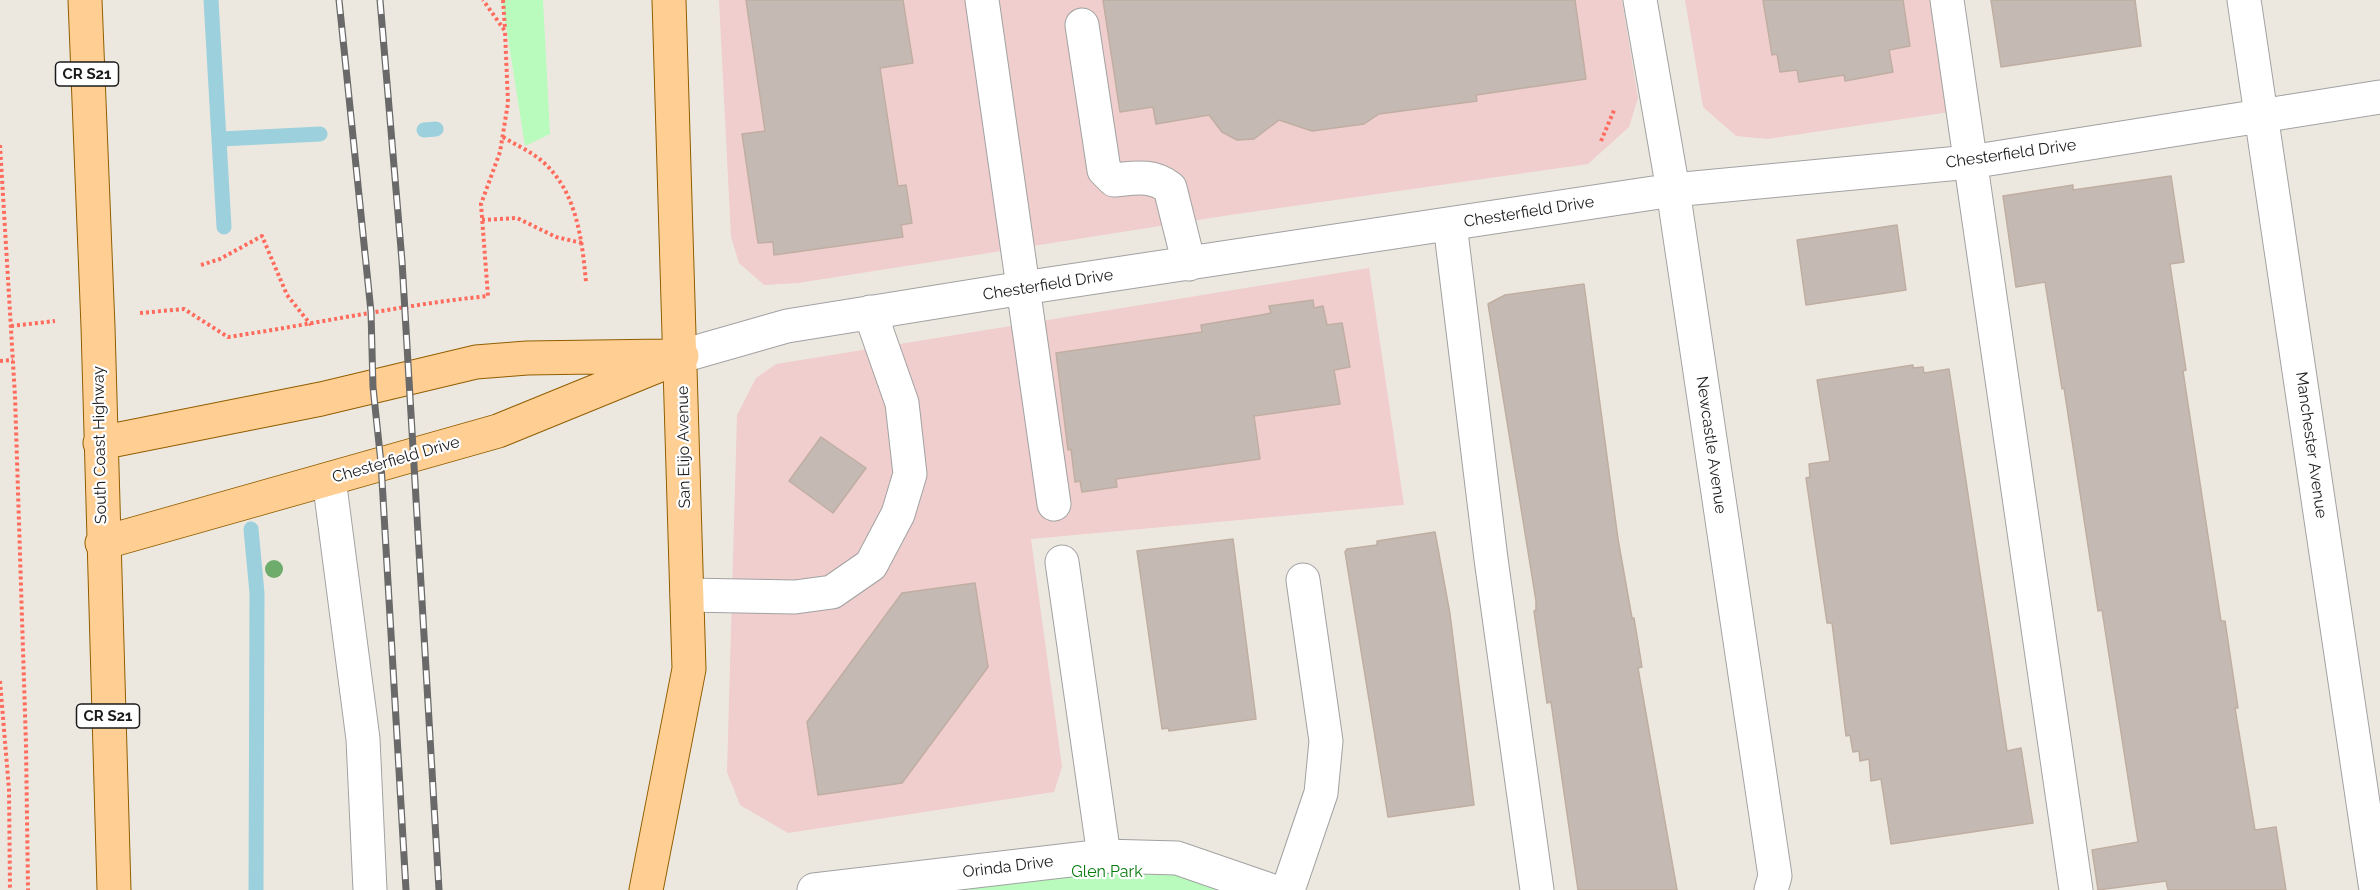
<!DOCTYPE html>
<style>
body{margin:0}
canvas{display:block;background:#ede8df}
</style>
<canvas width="2380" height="890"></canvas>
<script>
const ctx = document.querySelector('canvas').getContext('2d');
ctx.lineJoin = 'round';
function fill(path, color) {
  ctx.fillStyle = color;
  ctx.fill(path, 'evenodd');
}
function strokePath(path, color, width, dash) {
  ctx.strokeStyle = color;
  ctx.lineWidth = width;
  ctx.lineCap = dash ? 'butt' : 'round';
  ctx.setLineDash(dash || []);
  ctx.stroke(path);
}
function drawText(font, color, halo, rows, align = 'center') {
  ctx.font = font + ' Raleway,sans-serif';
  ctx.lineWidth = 4.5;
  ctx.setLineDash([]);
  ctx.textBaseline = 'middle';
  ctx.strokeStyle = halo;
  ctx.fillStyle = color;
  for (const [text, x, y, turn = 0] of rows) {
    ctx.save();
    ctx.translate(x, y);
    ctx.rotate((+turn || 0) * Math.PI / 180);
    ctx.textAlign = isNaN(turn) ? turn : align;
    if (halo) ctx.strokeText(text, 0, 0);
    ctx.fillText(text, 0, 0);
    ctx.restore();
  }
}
const commercial = new Path2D(`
 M 719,0 L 1622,0 L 1638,98 L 1629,127 L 1588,164 L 1230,215 L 798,283 L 764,285 L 739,263 L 731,237 Z
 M 1685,0 L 1940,0 L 1957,111 L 1767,139 L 1736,136 L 1703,107 Z
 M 1369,268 L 1404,505 L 1031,539 L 1062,767 L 1054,792 L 788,833 L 740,805 L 727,772 L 737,415 L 756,378 L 776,364 Z`);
const park = new Path2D(`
 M 502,0 L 543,0 L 550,134 L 525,146 Z
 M 1099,853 L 1289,890 L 868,890 Z`);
const stream = new Path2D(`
 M 211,0 L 224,227
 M 424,130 L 436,129
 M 221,139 L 320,134
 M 251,529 L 257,593 L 256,890`);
const building = new Path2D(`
 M 746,0 L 903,0 L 913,63 L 880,68 L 898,186 L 906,185 L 912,223 L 901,225 L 903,237 L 774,255 L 773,242 L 758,243 L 742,134 L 765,131 Z
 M 1103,0 L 1575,0 L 1586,79 L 1476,95 L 1477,101 L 1379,114 L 1364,124 L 1312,131 L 1279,120 L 1254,139 L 1237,140 L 1222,132 L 1209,115 L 1156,124 L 1153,107 L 1120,112 Z
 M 1763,0 L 1903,0 L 1910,46 L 1889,50 L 1893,72 L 1845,81 L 1844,75 L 1799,82 L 1797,70 L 1780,72 L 1777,54 L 1772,55 Z
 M 1991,0 L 2135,0 L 2141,46 L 2001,67 Z
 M 2171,176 L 2184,262 L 2170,264 L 2186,370 L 2183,371 L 2221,621 L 2225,621 L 2238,708 L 2235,708 L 2255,830 L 2276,827 L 2286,890 L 2168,890 L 2166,881 L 2098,890 L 2092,850 L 2138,842 L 2102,610 L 2098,611 L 2064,388 L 2062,389 L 2045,282 L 2016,287 L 2003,196 L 2073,185 L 2073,190 Z
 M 1897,225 L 1906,290 L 1806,305 L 1797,240 Z
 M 1584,284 L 1618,539 L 1632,618 L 1634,618 L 1642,667 L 1638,668 L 1677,890 L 1578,890 L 1551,702 L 1547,703 L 1534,611 L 1536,610 L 1536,601 L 1488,304 L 1505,295 Z
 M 1313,300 L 1314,308 L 1323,306 L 1327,325 L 1342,323 L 1350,367 L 1334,370 L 1340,404 L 1254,416 L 1260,459 L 1116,479 L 1117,487 L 1082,492 L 1080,481 L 1075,482 L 1071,449 L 1068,450 L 1056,353 L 1202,332 L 1201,325 L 1261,315 L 1271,313 L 1269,306 Z
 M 1913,365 L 1913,368 L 1923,367 L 1924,373 L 1949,369 L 2007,751 L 2021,748 L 2033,823 L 1891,844 L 1881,779 L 1871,781 L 1869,759 L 1860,761 L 1859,751 L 1853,752 L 1850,735 L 1846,736 L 1832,623 L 1827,623 L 1806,478 L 1810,477 L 1809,464 L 1830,461 L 1817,380 Z
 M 821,437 L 866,468 L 833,513 L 789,481 Z
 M 1435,532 L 1450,614 L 1474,805 L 1388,817 L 1345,552 L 1347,549 L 1377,545 L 1377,541 Z
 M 1233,539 L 1256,719 L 1169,731 L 1168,728 L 1162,729 L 1137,551 Z
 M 975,583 L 988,667 L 902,783 L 818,795 L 807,722 L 902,593 Z`);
const path = new Path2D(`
 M 503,0 L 505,29
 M 503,137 C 516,145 532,152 543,162 C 577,192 582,240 586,282
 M 1601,141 L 1615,108
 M 0,145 L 15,396 L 26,745 L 28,890
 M 482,220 L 517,218 L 556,237 L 582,243
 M 201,265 L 220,259 L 262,236 L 287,295 L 311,325
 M 140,313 L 184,309 L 228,337 C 315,324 400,305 488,296 L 481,204 L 500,152 L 508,103 L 505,31 L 483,0
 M 11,326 L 55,321
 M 0,361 L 13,360
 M 0,681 L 9,790 L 10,890`);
const minor = new Path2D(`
 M 982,0 L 1054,504
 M 1640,0 L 1673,190 L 1775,876 L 1771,890
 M 1947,0 L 2076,890
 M 2244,0 L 2376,890
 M 1082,25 L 1104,170 L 1114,180 C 1135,178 1152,174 1170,188 L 1189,264
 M 1450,224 L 1491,559 L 1537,890
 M 682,356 L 787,326 L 1023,288 L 1673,190 L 1970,162 L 2380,97
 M 329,479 L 363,739 L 370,890
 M 1062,562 L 1104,856
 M 687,595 L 795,597 L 832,592 L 871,565 L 898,514 L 910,474 L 902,403 L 870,312
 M 814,890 L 1104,856 L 1177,858 L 1270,890
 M 1288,890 L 1321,793 L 1326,741 L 1303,580`);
const major = new Path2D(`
 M 85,0 L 98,327 L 114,890
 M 100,443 L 321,399 L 476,362 L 527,358 L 665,356
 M 102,543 L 498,431 L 682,356
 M 646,890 L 689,669 L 669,0`);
const rail = new Path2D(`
 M 339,0 L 371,312 L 373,387 L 381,463 L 406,890
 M 380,0 L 402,261 L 439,890`);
const trees = [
 [274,569]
];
const shields = [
 [87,74,63],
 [108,716,63]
];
const shieldNames = [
 ["CR S21",87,74],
 ["CR S21",108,716]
];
const streetNames = [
 ["Chesterfield Drive",2011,154,-8],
 ["Chesterfield Drive",1529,212,-9],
 ["Chesterfield Drive",1048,285,-9],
 ["South Coast Highway",100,445,-91],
 ["Newcastle Avenue",1711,445,82],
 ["Manchester Avenue",2311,445,82],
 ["San Elijo Avenue",684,447,-91],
 ["Chesterfield Drive",396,460,-16],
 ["Orinda Drive",1008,867,-7]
];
const parkNames = [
 ["Glen Park",1107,872]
];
fill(commercial, '#efcecd');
fill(park, '#b8fbbc');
strokePath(stream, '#9dd0dd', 15);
fill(building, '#c5bab3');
strokePath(building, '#bfaea1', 1.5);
strokePath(minor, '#a2a2a2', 35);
strokePath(major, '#915e00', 35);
strokePath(path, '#ff6c5e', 4, [3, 3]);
strokePath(minor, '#fff', 33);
strokePath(major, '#ffce92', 33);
strokePath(rail, '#696969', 7);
strokePath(rail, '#fff', 4.5, [14]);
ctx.fillStyle = '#6eac6c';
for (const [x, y] of trees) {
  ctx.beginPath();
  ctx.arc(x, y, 9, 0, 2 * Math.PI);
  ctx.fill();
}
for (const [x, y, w] of shields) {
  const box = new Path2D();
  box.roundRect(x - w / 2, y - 12, w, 24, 4.5);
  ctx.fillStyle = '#fff';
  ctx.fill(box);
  strokePath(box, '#1b1b1b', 1.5);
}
drawText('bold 15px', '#1b1b1b', null, shieldNames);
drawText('16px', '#1b1b1b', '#fff', streetNames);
drawText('16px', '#077b0e', '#fff', parkNames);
</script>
